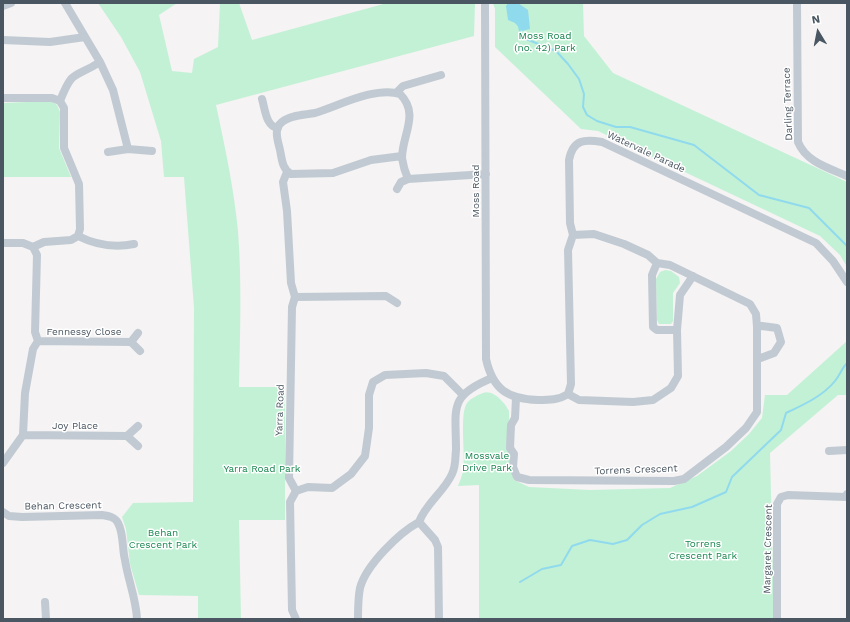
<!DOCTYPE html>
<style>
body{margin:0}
#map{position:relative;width:850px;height:622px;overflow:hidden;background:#f5f3f3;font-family:"Work Sans",sans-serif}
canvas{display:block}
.frame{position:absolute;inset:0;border:4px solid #4a5661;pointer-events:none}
.north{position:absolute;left:798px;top:12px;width:40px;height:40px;-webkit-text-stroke:3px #fff;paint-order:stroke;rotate:350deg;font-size:11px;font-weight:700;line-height:16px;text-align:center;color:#4a5661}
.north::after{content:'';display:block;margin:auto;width:14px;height:18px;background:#4a5661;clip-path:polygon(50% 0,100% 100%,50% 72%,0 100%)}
</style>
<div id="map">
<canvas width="850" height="622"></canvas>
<div class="frame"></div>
<div class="north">N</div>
</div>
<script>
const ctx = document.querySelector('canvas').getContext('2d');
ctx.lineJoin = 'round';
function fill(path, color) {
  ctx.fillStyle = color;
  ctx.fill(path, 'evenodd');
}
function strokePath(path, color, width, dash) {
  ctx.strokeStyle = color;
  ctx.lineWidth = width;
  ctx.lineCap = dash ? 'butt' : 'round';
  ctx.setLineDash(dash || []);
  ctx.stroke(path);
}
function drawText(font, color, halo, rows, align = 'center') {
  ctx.font = font + ' "Work Sans",sans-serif';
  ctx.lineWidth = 3;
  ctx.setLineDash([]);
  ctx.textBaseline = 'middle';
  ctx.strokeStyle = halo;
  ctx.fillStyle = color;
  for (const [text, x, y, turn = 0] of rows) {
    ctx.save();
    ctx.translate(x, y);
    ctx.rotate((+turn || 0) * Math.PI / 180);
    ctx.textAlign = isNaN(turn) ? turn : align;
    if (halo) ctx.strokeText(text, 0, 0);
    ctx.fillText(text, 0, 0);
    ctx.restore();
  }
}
const green = new Path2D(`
 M 98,3 L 177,3 L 159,15 L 172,71 L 192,73 L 194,59 L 218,47 L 220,3 L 239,3 L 252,40 L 387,3 L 475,3 L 474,36 L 216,105 C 225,147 234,189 238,231 C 242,283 240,335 239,387 L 285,387 L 285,520 L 239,520 L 241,619 L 198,619 L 198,596 L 139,595 L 130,564 L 126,529 L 122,517 L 133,503 L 193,502 L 194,308 L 184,177 L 164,177 L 161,141 L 140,72 L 121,37 Z
 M 493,3 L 583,3 L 584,36 L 613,73 L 847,182 L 847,267 L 840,255 L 820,236 L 598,131 L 581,129 L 495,47 L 495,9 Z
 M 51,101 L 57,105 L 60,112 L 59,148 L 71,177 L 3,177 L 3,103 Z
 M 665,270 L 671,271 L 679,277 L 680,283 L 673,293 L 673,321 L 671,324 L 659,324 L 657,320 L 656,279 L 660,272 Z
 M 847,341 L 847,395 L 838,395 L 770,453 L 774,619 L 479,619 L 479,485 L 458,486 C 460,481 462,476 463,471 C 466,455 459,415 467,403 C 471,398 478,395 483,393 C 493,389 505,403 509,411 L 510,467 L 514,480 L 529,487 L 590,490 L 670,488 L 697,476 L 731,451 L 749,434 L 762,418 L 765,395 L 787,395 Z`);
const water = new Path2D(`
 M 508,3 L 518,3 L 528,10 L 530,29 L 522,31 L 515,23 L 508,20 L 506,6 Z`);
const stream = new Path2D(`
 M 519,26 L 521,37 L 556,51 L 568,64 L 579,79 L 584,94 L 583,107 L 587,115 L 597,121 L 616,127 L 630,127 L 694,145 L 759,195 L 809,208 L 847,246
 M 520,582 L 542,569 L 561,565 L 572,546 L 590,540 L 613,544 L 627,540 L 642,525 L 660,514 L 692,507 L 726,492 L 732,477 L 781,430 L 786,413 C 803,405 823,396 835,381 C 840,375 842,368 847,363`);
const minor = new Path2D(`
 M 65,3 L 100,62 L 113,90 L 128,149
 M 485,3 L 486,359 C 493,390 508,399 538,400 C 549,400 559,400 568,394 L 571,384 L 568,250 L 573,235 L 570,223 L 569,160 C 573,139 585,139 602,142 L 816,243 L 833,261 L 847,282
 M 797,3 L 798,142 C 806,162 829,168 847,176
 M 3,6 L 11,3
 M 3,40 L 50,42 L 85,37
 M 396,93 L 403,86 L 441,75
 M 3,98 L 52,98 L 60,101 L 64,108 L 64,148 L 79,184 L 80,229 L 78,236 L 71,240 L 44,242 L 33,247
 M 262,99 C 265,109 266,127 278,128
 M 60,101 C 73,68 74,79 100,62
 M 108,152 L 128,149 L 152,151
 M 402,156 L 371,160 L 333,173 L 291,174 C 282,169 282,159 280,150 C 278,141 273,129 282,122 C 290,115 305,115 315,113 C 338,106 376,86 400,94 C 420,114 402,135 402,158 C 403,165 405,172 408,179
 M 287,172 L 283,182 L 287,211 L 291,283 L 295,297 L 292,307 L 289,478 L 296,491 L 290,502 L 292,610 L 296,619
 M 397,189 L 401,182 L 408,179 L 486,174
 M 78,236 C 96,245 114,248 134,244
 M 3,243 L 23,243 L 33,247 L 37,255 L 35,332 L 38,341 L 33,349 L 25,393 L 23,435 L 3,463
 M 657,263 L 652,275 L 653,327 L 657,330 L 677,330
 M 295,297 L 386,296 L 397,303
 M 757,327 L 762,326 L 777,328 L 781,342 L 774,353 L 758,359
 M 138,333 L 131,342 L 140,351
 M 38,341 L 131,342
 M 568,394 L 579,400 L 633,402 L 653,400 L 671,388 L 678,376 L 677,330 L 680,295 L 693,276
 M 516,398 L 515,418 L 511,425 L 510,448 L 514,454 L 513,467 L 517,477 L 529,480 L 674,481 L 684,479 L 726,447 L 746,428 L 757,412 L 757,327 L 756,314 L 750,304 L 670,265 L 657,263 L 648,255 L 624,244 L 594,234 L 573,235
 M 23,435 L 127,436
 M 138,446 L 127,436 L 138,426
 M 829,451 L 847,450
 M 296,491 L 308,487 L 332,488 L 351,474 L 365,456 L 369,428 L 369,395 L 373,382 L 385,375 L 426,373 L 444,376 L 463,395
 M 3,512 L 9,516 L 22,517 L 102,515 C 109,516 115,517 118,523 C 124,534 122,549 125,560 C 128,580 136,598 137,619
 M 419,522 L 435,540 L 438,547 L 439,619
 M 45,602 L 46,619
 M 358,619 C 358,609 358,598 360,588 C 366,565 399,533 419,522 C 426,503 444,492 452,474 C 456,466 455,458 456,450 C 456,408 448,396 492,378
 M 777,619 L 777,504 L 781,497 L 788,495 L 846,497 L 847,494`);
const parkNames = [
 ["Moss Road",545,36],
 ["(no. 42) Park",545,48],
 ["Mossvale",487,456],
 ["Drive Park",487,468],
 ["Yarra Road Park",262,469],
 ["Behan",163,533],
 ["Crescent Park",163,545],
 ["Torrens",703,544],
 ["Crescent Park",703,556]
];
const streetNames = [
 ["Darling Terrace",788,104,-92],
 ["Watervale Parade",646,152,25],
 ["Moss Road",476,191,-90],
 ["Fennessy Close",84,332],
 ["Yarra Road",280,410,-88],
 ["Joy Place",75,426],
 ["Torrens Crescent",636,470,-2],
 ["Behan Crescent",63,506,-1],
 ["Margaret Crescent",768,549,-89]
];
fill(green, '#c3f1d5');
fill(water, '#90daee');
strokePath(stream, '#90daee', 2);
strokePath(minor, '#c1cad2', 8);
drawText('10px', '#17864f', '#fff', parkNames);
drawText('10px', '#4a5661', '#fff', streetNames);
</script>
